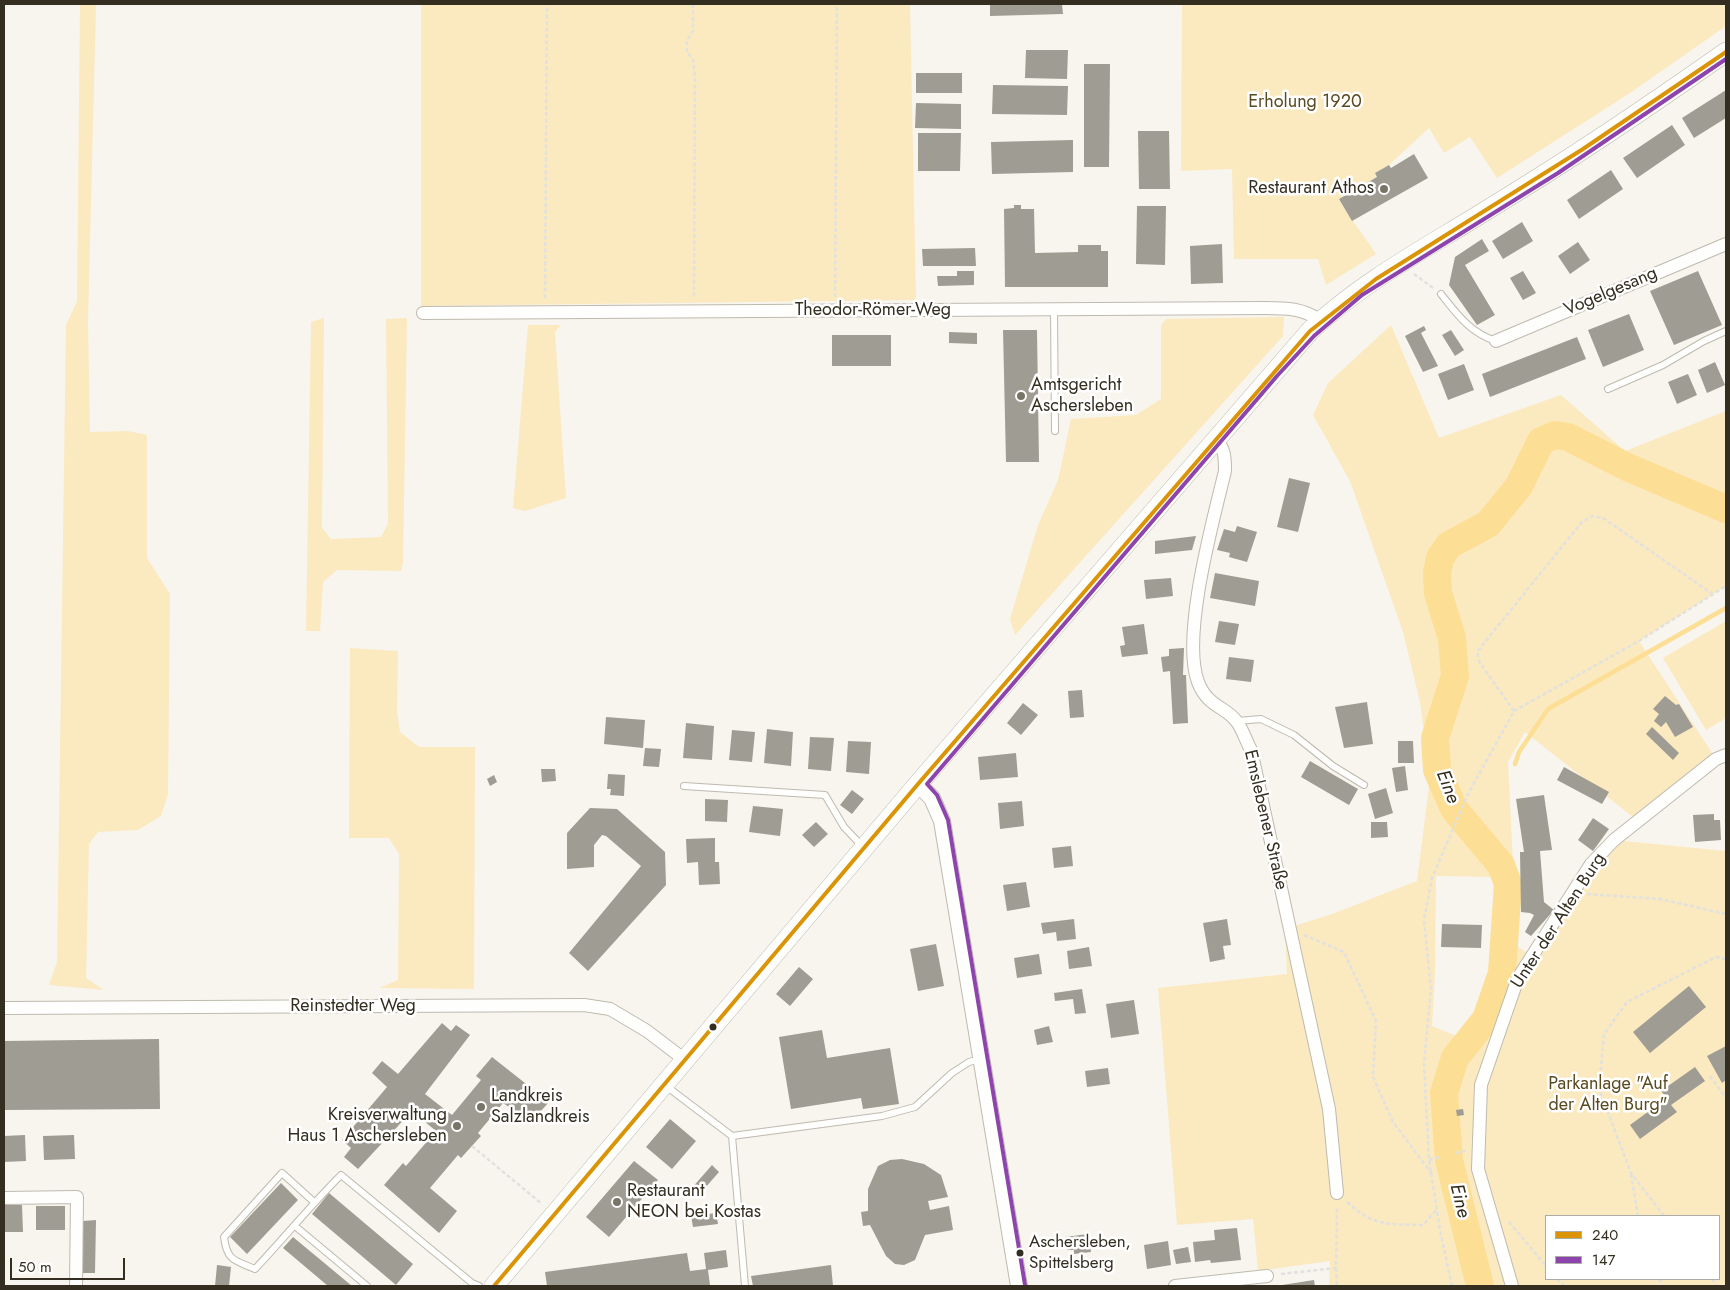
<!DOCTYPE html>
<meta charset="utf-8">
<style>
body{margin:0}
#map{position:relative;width:1730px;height:1290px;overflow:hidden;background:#f8f5ee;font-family:Jost,sans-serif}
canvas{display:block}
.frame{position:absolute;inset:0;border:5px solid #332e20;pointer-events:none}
.legend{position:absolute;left:1545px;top:1215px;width:175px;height:65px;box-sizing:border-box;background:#fff;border:1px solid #adaba6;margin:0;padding:6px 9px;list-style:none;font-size:15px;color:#332e20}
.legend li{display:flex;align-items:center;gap:10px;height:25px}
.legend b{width:25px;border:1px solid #adaba6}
.scale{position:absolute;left:10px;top:1258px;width:115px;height:22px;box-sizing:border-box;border:2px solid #332e20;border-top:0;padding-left:6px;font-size:15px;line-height:18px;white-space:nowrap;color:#332e20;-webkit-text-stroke:4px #fff;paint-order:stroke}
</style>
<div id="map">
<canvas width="1730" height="1290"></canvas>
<div class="frame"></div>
<ul class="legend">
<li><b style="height:6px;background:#da9405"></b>240</li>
<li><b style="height:6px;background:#8e44ad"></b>147</li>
</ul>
<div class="scale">50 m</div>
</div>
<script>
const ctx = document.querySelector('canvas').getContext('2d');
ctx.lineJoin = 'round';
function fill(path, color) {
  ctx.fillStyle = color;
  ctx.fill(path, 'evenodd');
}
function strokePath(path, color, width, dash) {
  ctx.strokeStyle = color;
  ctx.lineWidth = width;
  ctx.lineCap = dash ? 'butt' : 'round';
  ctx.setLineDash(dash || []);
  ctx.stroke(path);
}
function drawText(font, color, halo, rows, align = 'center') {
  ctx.font = font + ' Jost,sans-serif';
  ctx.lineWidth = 5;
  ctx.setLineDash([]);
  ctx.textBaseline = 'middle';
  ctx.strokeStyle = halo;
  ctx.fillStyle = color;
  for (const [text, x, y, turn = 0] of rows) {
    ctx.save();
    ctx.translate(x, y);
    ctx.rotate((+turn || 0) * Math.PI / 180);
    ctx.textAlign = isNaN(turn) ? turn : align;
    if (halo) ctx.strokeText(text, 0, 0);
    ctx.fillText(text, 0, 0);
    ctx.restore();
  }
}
const green = new Path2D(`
 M 80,4 L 96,4 L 88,321 L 90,432 L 128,431 L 147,435 L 147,558 L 170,594 L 168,794 L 161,816 L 138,830 L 98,832 L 89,844 L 86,978 L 104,990 L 49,985 L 57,962 L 66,325 L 77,301 Z
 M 421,4 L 910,4 L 916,300 L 421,306 Z
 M 1182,4 L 1726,4 L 1726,26 L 1630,93 L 1497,178 L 1470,137 L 1444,153 L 1429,128 L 1389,165 L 1375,173 L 1377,177 L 1339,199 C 1350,219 1364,235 1376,254 L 1326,285 L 1318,259 L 1234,259 L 1232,169 L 1181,171 Z
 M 1284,317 L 1283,336 L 1015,635 L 1010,619 L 1038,525 L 1058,480 L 1071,419 L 1136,415 L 1161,399 L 1161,325 L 1166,319 Z
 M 324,318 L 322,528 L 331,539 L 381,537 L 388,524 L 386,319 L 407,318 L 403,562 L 401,571 L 337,570 L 323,582 L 320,631 L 306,631 L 311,322 Z
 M 528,325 L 561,325 L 555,332 L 566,498 L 525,511 L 513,508 Z
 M 1391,325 L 1439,438 L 1561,395 L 1625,451 L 1726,411 L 1726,586 L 1639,641 L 1716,759 L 1638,821 L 1525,732 L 1508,762 L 1517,946 L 1529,954 L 1614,840 L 1726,851 L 1726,1286 L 1329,1286 L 1330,1261 L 1258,1271 L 1253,1219 L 1177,1225 L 1158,988 L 1287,974 L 1285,929 L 1332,914 L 1417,881 L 1430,778 L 1420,702 L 1403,632 L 1350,481 L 1313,415 L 1328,383 ZM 1436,876 L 1493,877 L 1498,957 L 1464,1039 L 1432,1026 L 1435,973 ZM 1546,1216 L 1719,1216 L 1719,1279 L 1546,1279 Z
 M 1726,621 L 1726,718 L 1706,730 L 1663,658 Z
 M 350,648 L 398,651 L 397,711 L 400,732 L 419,747 L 475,747 L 474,989 L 379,988 L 398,980 L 399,854 L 389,838 L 349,838 Z`);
const stream = new Path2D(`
 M 1515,764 L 1519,752 L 1548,709 L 1726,608`);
const river = new Path2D(`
 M 1480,1286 L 1449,1160 L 1444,1093 L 1455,1058 L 1486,1019 L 1502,973 L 1508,884 L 1501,865 L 1454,809 L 1437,770 L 1435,738 L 1455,676 L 1452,638 L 1438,593 L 1437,573 L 1440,558 L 1449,545 L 1488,524 L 1519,486 L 1541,441 L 1555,435 L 1568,437 L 1627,467 L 1726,509`);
const building = new Path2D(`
 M 990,4 L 1062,4 L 1063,14 L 990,16 Z
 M 1026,50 L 1068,50 L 1067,79 L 1025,78 Z
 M 1084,64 L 1110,64 L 1109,167 L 1084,167 Z
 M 916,73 L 962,73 L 962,93 L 916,93 Z
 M 993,85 L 1068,86 L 1067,115 L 992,114 Z
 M 1726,90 L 1726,118 L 1694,138 L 1682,118 Z
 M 916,103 L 961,104 L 961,129 L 915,128 Z
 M 1672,125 L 1685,145 L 1637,178 L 1623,158 Z
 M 1138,131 L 1169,131 L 1170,189 L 1139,189 Z
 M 918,133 L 961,133 L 960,171 L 918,171 Z
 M 1073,140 L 1073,172 L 992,174 L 991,142 Z
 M 1414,154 L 1428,178 L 1352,221 L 1339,199 L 1377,177 L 1375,173 L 1389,165 L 1391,168 Z
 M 1611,170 L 1623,189 L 1579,219 L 1567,200 Z
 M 1014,205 L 1021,205 L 1021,209 L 1034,209 L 1035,253 L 1078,252 L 1078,245 L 1101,245 L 1101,251 L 1108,251 L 1108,287 L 1005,287 L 1004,209 L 1014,208 Z
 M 1137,206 L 1166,206 L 1165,265 L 1136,264 Z
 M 1522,222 L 1533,241 L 1503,259 L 1492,241 Z
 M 1482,239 L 1489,251 L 1465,265 L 1495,315 L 1477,325 L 1449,285 L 1455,257 Z
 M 1578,242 L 1590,260 L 1570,274 L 1558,256 Z
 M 1222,244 L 1223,283 L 1191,284 L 1190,246 Z
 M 975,248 L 976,266 L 923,266 L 922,249 Z
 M 957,271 L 974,271 L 974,285 L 938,286 L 937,276 L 957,276 Z
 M 1523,271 L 1536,293 L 1523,300 L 1510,278 Z
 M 1698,271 L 1722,325 L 1674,345 L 1650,291 Z
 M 1629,314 L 1644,350 L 1603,367 L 1588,330 Z
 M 1424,326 L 1426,330 L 1421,333 L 1438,366 L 1423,372 L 1405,336 Z
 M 1003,330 L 1037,330 L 1039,462 L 1006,462 Z
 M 1451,330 L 1464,350 L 1455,356 L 1442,335 Z
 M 949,332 L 977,333 L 977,344 L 949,343 Z
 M 832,335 L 891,335 L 891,366 L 832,366 Z
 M 1577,337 L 1586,359 L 1490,397 L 1482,374 Z
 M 1715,362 L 1725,385 L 1707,393 L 1698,370 Z
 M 1464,364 L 1474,390 L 1448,400 L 1438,374 Z
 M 1688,374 L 1697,395 L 1677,404 L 1668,382 Z
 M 1289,478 L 1310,483 L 1298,532 L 1277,527 Z
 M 1237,526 L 1257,532 L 1247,562 L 1229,557 L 1230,553 L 1217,550 L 1224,529 L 1235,532 Z
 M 1196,536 L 1192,550 L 1155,554 L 1155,541 Z
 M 1215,573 L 1259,581 L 1255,606 L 1210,598 Z
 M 1171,578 L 1173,596 L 1146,599 L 1144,580 Z
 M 1219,621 L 1239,624 L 1235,645 L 1215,642 Z
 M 1144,624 L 1148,654 L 1122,657 L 1120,646 L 1125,645 L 1122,627 Z
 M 1184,648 L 1183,675 L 1186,675 L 1188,723 L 1173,724 L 1170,671 L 1163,672 L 1161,657 L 1169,656 L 1169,649 Z
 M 1229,657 L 1254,660 L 1251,682 L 1226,679 Z
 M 1082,690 L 1084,717 L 1070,718 L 1068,691 Z
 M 1665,696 L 1676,705 L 1679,704 L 1693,727 L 1675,737 L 1666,722 L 1661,727 L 1654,721 L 1659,714 L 1653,709 Z
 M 1367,702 L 1373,744 L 1344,748 L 1335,707 Z
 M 1023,703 L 1038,715 L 1021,735 L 1007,723 Z
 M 606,717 L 645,720 L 643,748 L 604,744 Z
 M 686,723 L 714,726 L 712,760 L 683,758 Z
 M 1652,727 L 1679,753 L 1673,760 L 1646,734 Z
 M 767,729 L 793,732 L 791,766 L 764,763 Z
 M 732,730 L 755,732 L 752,762 L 729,760 Z
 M 810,737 L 834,738 L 831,771 L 808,769 Z
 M 848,741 L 871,742 L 869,774 L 846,772 Z
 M 1398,741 L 1413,741 L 1414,763 L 1398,763 Z
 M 645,748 L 661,749 L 659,767 L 643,766 Z
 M 1016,753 L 1018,777 L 980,780 L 978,757 Z
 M 1310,761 L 1358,789 L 1349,805 L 1301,777 Z
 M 1405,766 L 1408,790 L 1396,792 L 1392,768 Z
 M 1564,767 L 1609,792 L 1602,804 L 1557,780 Z
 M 541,769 L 555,769 L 556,781 L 542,782 Z
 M 608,774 L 625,775 L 624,796 L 610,795 L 611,789 L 607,789 Z
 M 494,775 L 497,782 L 490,786 L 487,779 Z
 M 1386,788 L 1393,813 L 1375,819 L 1368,794 Z
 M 852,790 L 864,799 L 852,814 L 840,805 Z
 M 1544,795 L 1552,850 L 1540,851 L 1544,902 L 1554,910 L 1531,936 L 1525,932 L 1534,915 L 1530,913 L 1521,912 L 1520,852 L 1524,852 L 1516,799 Z
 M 705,799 L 728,800 L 727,822 L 705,821 Z
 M 1022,801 L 1024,826 L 1000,829 L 998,803 Z
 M 753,806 L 783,809 L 780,836 L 749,832 Z
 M 590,808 L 617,809 L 665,852 L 666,885 L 588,971 L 569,953 L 641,866 L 606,836 L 602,835 L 594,845 L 594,867 L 567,869 L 567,833 Z
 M 1714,814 L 1714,820 L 1720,820 L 1721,840 L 1695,842 L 1693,815 Z
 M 1593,818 L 1609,829 L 1593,851 L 1578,840 Z
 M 816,822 L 828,834 L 814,847 L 802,835 Z
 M 1371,822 L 1387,822 L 1388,837 L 1371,838 Z
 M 715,838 L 715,862 L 719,862 L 720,884 L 699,885 L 698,862 L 687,863 L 686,839 Z
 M 1071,846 L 1073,866 L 1054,868 L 1052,848 Z
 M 1026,882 L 1030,907 L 1007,911 L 1003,885 Z
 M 1074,919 L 1076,939 L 1057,941 L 1056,932 L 1043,934 L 1041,923 Z
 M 1227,919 L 1231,945 L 1223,946 L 1225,959 L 1210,962 L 1203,923 Z
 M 1442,924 L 1482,925 L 1481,948 L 1441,947 Z
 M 936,944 L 944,986 L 918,991 L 910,949 Z
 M 1089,947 L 1092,966 L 1069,969 L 1067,951 Z
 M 1039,954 L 1042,974 L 1017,978 L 1014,958 Z
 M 799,967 L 813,979 L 790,1006 L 776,994 Z
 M 1689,986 L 1706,1007 L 1650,1053 L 1633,1032 Z
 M 1082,989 L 1086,1013 L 1075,1014 L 1073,999 L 1055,1001 L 1054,993 Z
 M 1134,1000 L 1139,1034 L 1111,1038 L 1106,1004 Z
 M 442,1023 L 451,1031 L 456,1025 L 470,1035 L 425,1094 L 452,1115 L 481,1080 L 476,1076 L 492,1057 L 549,1102 L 531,1122 L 503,1103 L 478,1133 L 481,1136 L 461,1158 L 458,1155 L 430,1188 L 457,1211 L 439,1233 L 384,1185 L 403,1163 L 406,1166 L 436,1131 L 412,1111 L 358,1169 L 344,1157 L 351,1148 L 342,1140 L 387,1087 L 372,1073 L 382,1061 L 398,1074 Z
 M 1049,1026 L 1053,1042 L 1037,1045 L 1034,1030 Z
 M 822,1030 L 827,1058 L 890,1048 L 899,1104 L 863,1109 L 861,1098 L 791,1109 L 779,1037 Z
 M 159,1039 L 160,1109 L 4,1110 L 4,1041 Z
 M 1726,1046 L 1726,1080 L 1722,1083 L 1707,1056 Z
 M 1695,1067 L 1705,1081 L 1671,1105 L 1677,1112 L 1640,1139 L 1630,1125 L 1667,1098 L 1661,1091 Z
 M 1108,1068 L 1110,1084 L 1087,1087 L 1085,1071 Z
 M 1463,1109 L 1464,1115 L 1457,1116 L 1456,1110 Z
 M 670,1119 L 696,1141 L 672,1169 L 646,1147 Z
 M 25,1135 L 26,1161 L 4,1162 L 4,1136 Z
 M 74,1135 L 75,1159 L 44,1160 L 43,1136 Z
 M 902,1159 L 924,1164 L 941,1175 L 948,1197 L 928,1201 L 930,1210 L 949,1206 L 953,1230 L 925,1235 L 915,1260 L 904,1265 L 895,1264 L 886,1256 L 870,1225 L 863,1226 L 861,1212 L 868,1211 L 868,1189 L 878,1166 L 890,1160 Z
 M 634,1161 L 658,1180 L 609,1237 L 586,1217 Z
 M 712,1165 L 719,1172 L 698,1196 L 691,1189 Z
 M 281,1183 L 298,1200 L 247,1254 L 230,1237 Z
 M 329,1193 L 413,1264 L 396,1285 L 312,1214 Z
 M 4,1205 L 22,1205 L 23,1232 L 4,1232 Z
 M 36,1206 L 65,1206 L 65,1230 L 36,1230 Z
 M 716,1213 L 718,1224 L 693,1227 L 691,1216 Z
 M 96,1220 L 95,1273 L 83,1273 L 83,1221 Z
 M 1237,1228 L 1241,1260 L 1211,1263 L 1210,1260 L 1195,1262 L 1193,1242 L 1215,1240 L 1214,1230 Z
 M 1088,1234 L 1091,1252 L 1074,1254 L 1074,1250 L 1067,1250 L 1065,1237 Z
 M 293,1237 L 352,1286 L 328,1286 L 283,1248 Z
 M 1168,1241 L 1171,1265 L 1147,1269 L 1144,1245 Z
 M 1188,1247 L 1191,1262 L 1176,1264 L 1173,1250 Z
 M 726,1250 L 728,1267 L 708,1270 L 710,1285 L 704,1286 L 547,1286 L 545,1272 L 687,1253 L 690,1271 L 706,1269 L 704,1253 Z
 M 217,1265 L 231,1267 L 229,1286 L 215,1286 Z
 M 831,1265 L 833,1286 L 753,1286 L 751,1276 Z
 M 1314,1280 L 1315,1286 L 1282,1286 L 1282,1285 Z`);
const path = new Path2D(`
 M 693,4 L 693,31 L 687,40 L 687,52 L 693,60 L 695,78 L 694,298
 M 1414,274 L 1433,288
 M 835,297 L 837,4
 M 545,298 L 547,4
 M 1514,711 L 1480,663 L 1477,652 L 1582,522 L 1593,516 L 1603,518 L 1714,595
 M 1587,894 L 1660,899 L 1726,914
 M 1304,935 L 1344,952 L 1376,1021 L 1373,1077 L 1393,1122 L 1432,1174
 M 1710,1076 L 1726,1098
 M 472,1146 L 542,1204
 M 1455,1153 L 1466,1151
 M 1429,1160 L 1440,1157
 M 1631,1174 L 1638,1216
 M 1347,1202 C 1374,1227 1389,1224 1423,1225 L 1437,1209
 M 1664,1216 L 1631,1173 L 1599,1089 L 1604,1034 L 1627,1002 L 1716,957 L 1726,959
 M 1509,1222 L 1546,1266
 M 1336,1268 L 1337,1286
 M 1281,1274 L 1336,1268 L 1337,1207
 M 1557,1279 L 1565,1286
 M 1659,1279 L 1663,1286
 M 1712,1279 L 1717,1286
 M 1452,1286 L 1440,1230 L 1429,1160 L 1424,1063 L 1431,989 L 1424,920 L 1432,878 L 1468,794 L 1514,711 L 1639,641 L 1726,586`);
const lane = new Path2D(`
 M 1441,294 C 1457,314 1470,333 1496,341
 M 1054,310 L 1055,431
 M 1608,389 L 1663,365 L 1704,341 L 1726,331
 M 1237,721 L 1261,719 L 1294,735 L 1333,766 L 1364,785
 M 684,786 L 825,795 L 844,827 L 863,847
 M 666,1086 L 732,1136 L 882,1116 L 915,1107 L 952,1073 L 969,1062 L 980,1059
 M 732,1136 L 745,1286
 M 314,1202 L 282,1173 L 224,1237 C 227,1261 234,1260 255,1269 C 284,1238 311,1205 341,1175 L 472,1283 L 479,1286
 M 295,1226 L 367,1286`);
const street = new Path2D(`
 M 423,313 L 1265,308 C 1286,308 1303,308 1321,321
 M 1496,341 L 1726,244
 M 1215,438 C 1225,449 1225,457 1225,471 C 1213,521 1181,636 1198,682 C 1208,708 1226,706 1237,722 C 1243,730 1246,741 1251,750 L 1329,1109 L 1337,1193
 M 4,1008 L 584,1005 L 610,1009 L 647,1031 L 685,1060
 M 4,1198 L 77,1197 L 76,1286
 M 1175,1286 L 1267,1276
 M 1512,1286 L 1478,1169 L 1481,1085 L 1518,978 L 1591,864 L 1614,840 L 1716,759 L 1726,755`);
const secondary = new Path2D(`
 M 918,784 L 932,798 L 942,821 L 1019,1286`);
const primary = new Path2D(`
 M 494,1286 L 918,784 L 1310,331 C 1365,279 1432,245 1495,205 C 1574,157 1651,105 1726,52`);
const bus1 = new Path2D(`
 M 494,1286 L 918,784 L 1310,331 L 1376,279 L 1583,149 L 1726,52`);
const bus2 = new Path2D(`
 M 1025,1285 L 948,820 L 937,795 L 927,784 L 1277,376 L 1314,336 L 1362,295 L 1558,173 L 1726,59`);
const markers = [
 [1384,189,5,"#787468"],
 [1021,396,5,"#787468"],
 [713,1027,4.5,"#332e20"],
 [481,1107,5,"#787468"],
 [457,1126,5,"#787468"],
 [617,1202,5,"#787468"],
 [1020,1253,4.5,"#332e20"]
];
const busNames = [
 ["Aschersleben,",1029,1243],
 ["Spittelsberg",1029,1264]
];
const parkNames = [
 ["Erholung 1920",1305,103],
 ["Parkanlage \"Auf",1608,1085],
 ["der Alten Burg\"",1608,1106]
];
const poiNames = [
 ["Restaurant Athos",1374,189,"right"],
 ["Amtsgericht",1031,386],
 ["Aschersleben",1031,407],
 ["Landkreis",491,1097],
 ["Salzlandkreis",491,1118],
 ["Kreisverwaltung",447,1116,"right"],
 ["Haus 1 Aschersleben",447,1137,"right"],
 ["Restaurant",627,1192],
 ["NEON bei Kostas",627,1213]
];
const streetNames = [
 ["Vogelgesang",1611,292,-23],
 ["Theodor-Römer-Weg",873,311],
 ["Emslebener Straße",1265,820,77],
 ["Unter der Alten Burg",1559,921,-57],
 ["Reinstedter Weg",353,1007]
];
const waterNames = [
 ["Eine",1447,787,68],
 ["Eine",1459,1201,76]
];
fill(green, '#fbe9c0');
strokePath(stream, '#fcde94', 4.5);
strokePath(river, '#fcde94', 28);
fill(building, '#9f9c93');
strokePath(lane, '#bebab0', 8);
strokePath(street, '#bebab0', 14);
strokePath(secondary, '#bebab0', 18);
strokePath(primary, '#bebab0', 20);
strokePath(path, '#e1e1de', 2.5, [4, 2.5]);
strokePath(lane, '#fefefc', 6);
strokePath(street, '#fefefc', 12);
strokePath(secondary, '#fefefc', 16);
strokePath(primary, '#fefefc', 19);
strokePath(bus1, '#da9405', 4);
strokePath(bus2, '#8e44ad', 4);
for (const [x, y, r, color] of markers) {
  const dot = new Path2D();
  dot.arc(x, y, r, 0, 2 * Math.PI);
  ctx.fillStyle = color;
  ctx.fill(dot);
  strokePath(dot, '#fff', 2);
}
drawText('17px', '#332e20', '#fff', busNames, 'left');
drawText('18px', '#5a4a1f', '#fff', parkNames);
drawText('18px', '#332e20', '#fff', poiNames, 'left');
drawText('18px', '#332e20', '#fff', streetNames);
drawText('italic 19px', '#312a18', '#fff', waterNames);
</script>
